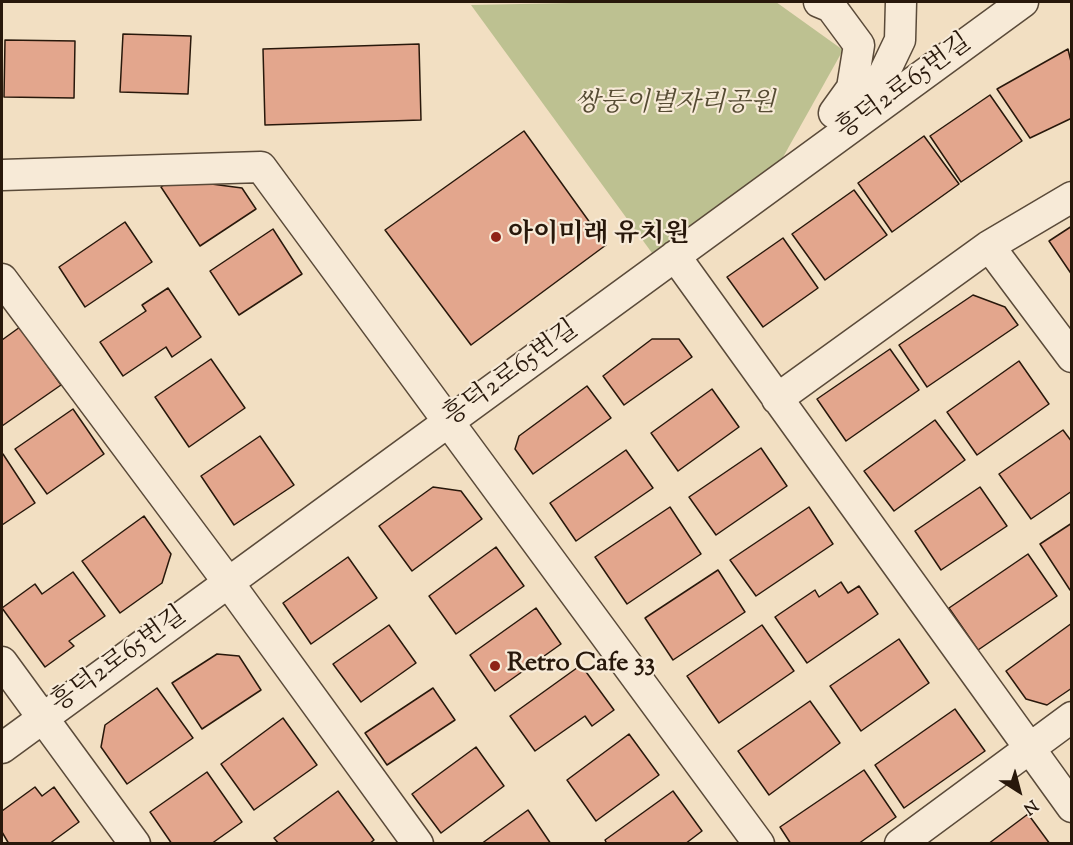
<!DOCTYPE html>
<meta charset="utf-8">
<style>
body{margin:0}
#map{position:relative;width:1073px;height:845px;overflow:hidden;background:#f2dfc2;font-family:"Sorts Mill Goudy",serif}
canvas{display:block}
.frame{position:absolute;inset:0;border:3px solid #28180b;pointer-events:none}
.north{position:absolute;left:989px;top:761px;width:60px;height:60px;-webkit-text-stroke:4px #f7ead7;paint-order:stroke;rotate:144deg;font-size:16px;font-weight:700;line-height:24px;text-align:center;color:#28180b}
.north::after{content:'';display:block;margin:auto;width:21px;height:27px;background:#28180b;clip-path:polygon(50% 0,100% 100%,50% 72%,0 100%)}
</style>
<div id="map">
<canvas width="1073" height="845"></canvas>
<div class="frame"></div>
<div class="north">N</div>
</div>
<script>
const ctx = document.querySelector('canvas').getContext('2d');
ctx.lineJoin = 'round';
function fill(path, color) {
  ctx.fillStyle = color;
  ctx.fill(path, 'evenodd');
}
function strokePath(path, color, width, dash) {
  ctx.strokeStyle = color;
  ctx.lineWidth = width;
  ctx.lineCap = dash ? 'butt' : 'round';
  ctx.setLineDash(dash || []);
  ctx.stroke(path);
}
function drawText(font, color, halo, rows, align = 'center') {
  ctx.font = font + ' "Sorts Mill Goudy","Noto Serif KR",serif';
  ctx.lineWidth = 4.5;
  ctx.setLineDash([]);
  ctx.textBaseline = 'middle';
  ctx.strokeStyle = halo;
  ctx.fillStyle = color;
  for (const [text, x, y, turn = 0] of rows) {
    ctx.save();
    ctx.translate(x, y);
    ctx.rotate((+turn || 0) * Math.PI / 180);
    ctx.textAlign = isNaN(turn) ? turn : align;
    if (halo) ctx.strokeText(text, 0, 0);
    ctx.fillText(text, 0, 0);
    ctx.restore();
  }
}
const green = new Path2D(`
 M 621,2 L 776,2 L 843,50 L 782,159 L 652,253 L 471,5 Z`);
const building = new Path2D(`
 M 123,34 L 191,36 L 188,94 L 120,92 Z
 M 5,40 L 75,41 L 74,98 L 4,97 Z
 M 419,44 L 421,120 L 265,125 L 263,49 Z
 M 1068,49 L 1072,66 L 1072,118 L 1030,138 L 997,89 Z
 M 990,95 L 1022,141 L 961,182 L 930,136 Z
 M 524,131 L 606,245 L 471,345 L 385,230 Z
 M 924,136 L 959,184 L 892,232 L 858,183 Z
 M 173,179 L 242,188 L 256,209 L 200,246 L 161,187 Z
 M 854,190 L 887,235 L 825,280 L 792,234 Z
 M 125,222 L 152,262 L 85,307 L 59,267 Z
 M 1072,226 L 1072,275 L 1049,241 Z
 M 273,229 L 302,274 L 239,315 L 210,271 Z
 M 783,238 L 818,288 L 763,327 L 727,277 Z
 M 168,288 L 201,337 L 172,357 L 166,347 L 123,376 L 100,342 L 146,311 L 142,305 Z
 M 973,295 L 1005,307 L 1018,325 L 927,387 L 899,345 Z
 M 20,327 L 61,385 L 2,426 L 2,340 Z
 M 652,339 L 679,339 L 692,357 L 624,405 L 603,376 Z
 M 890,349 L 919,390 L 846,441 L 817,399 Z
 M 211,359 L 245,408 L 189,447 L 155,397 Z
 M 1019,361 L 1049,404 L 977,455 L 947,412 Z
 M 587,386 L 611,418 L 533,474 L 515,449 L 519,436 Z
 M 712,389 L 739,427 L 678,471 L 651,433 Z
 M 73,409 L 104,454 L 47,494 L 15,449 Z
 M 935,420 L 965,460 L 894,511 L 864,471 Z
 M 1063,430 L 1072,442 L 1072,491 L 1031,519 L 999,474 Z
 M 260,436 L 294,485 L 234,525 L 201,476 Z
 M 761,448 L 787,486 L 716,535 L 689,497 Z
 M 626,450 L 653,488 L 576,541 L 550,503 Z
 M 3,454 L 35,503 L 2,525 L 2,455 Z
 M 433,487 L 461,491 L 482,519 L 412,571 L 379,526 Z
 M 980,487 L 1007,526 L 941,570 L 915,531 Z
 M 670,507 L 701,554 L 627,604 L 595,557 Z
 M 809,507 L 833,544 L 756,596 L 730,560 Z
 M 144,516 L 171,554 L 162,583 L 120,613 L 82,561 Z
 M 1072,523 L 1072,589 L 1070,590 L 1040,544 Z
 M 496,547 L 524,586 L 456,634 L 429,596 Z
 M 1028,554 L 1057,596 L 978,650 L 949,608 Z
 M 348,557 L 377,598 L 311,644 L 283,603 Z
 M 718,570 L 745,612 L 673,660 L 645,618 Z
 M 73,572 L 105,616 L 69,641 L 74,646 L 45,667 L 2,608 L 35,584 L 42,594 Z
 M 841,582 L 848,593 L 859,586 L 878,614 L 807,663 L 775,617 L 815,590 L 819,597 Z
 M 536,608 L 561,644 L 495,691 L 470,655 Z
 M 1072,623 L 1072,688 L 1047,705 L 1026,699 L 1006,671 Z
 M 389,625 L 416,663 L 361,702 L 333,664 Z
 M 762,625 L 794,671 L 719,723 L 687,676 Z
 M 899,639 L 929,683 L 861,731 L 830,686 Z
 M 217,654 L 239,656 L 261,690 L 202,729 L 172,683 Z
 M 581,665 L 614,710 L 592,726 L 585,716 L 535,751 L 510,716 Z
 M 157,688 L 193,738 L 127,784 L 101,747 L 105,725 Z
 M 433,688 L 455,720 L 387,765 L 365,733 Z
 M 810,701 L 840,743 L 769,795 L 738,751 Z
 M 955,709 L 985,751 L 904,808 L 875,765 Z
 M 283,718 L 317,765 L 254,810 L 221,764 Z
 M 629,734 L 659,775 L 596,821 L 567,780 Z
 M 476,747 L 504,786 L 441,833 L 412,794 Z
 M 864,770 L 896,817 L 858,844 L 791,844 L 780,827 Z
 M 207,772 L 242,822 L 211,844 L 172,844 L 150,812 Z
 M 35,787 L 42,796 L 54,787 L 79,822 L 49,844 L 9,844 L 2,832 L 2,811 Z
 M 338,791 L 374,840 L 369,844 L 279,844 L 274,838 Z
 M 673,791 L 702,831 L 685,844 L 607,844 L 605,840 Z
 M 528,810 L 551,844 L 481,844 Z
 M 1028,814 L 1050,844 L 988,844 Z`);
const minor = new Path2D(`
 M 819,2 L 831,7 L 859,45 L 852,88 L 834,113
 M 853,110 L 878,86 L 900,40 L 901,2
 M 2,175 L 261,167 L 759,844
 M 989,246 L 1072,357
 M 675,256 L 1072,807
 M 2,279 L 228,582 L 418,844
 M 777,399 L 989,246 L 1072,197
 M 2,662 L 135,844
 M 2,748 L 1023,2
 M 900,844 L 1072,717`);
const markers = [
 [496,237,6,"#8f2418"],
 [495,666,6,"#8f2418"]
];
const streetNames = [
 ["흥덕2로65번길",905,88,-36],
 ["흥덕2로65번길",512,375,-36],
 ["흥덕2로65번길",120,661,-36]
];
const parkNames = [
 ["쌍둥이별자리공원",675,106]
];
const poiNames = [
 ["아이미래 유치원",508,237],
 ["Retro Cafe 33",507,666]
];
fill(green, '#bdc191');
fill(building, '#e3a68d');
strokePath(building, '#28180b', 1.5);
strokePath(minor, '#5a4a39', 33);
strokePath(minor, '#f7ead7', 30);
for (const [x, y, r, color] of markers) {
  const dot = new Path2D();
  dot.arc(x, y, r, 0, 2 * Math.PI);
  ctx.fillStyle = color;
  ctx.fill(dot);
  strokePath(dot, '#f7ead7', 2);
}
drawText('26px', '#28180b', '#f7ead7', streetNames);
drawText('italic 26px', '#554b33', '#f7ead7', parkNames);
drawText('bold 26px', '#28180b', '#f7ead7', poiNames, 'left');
</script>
